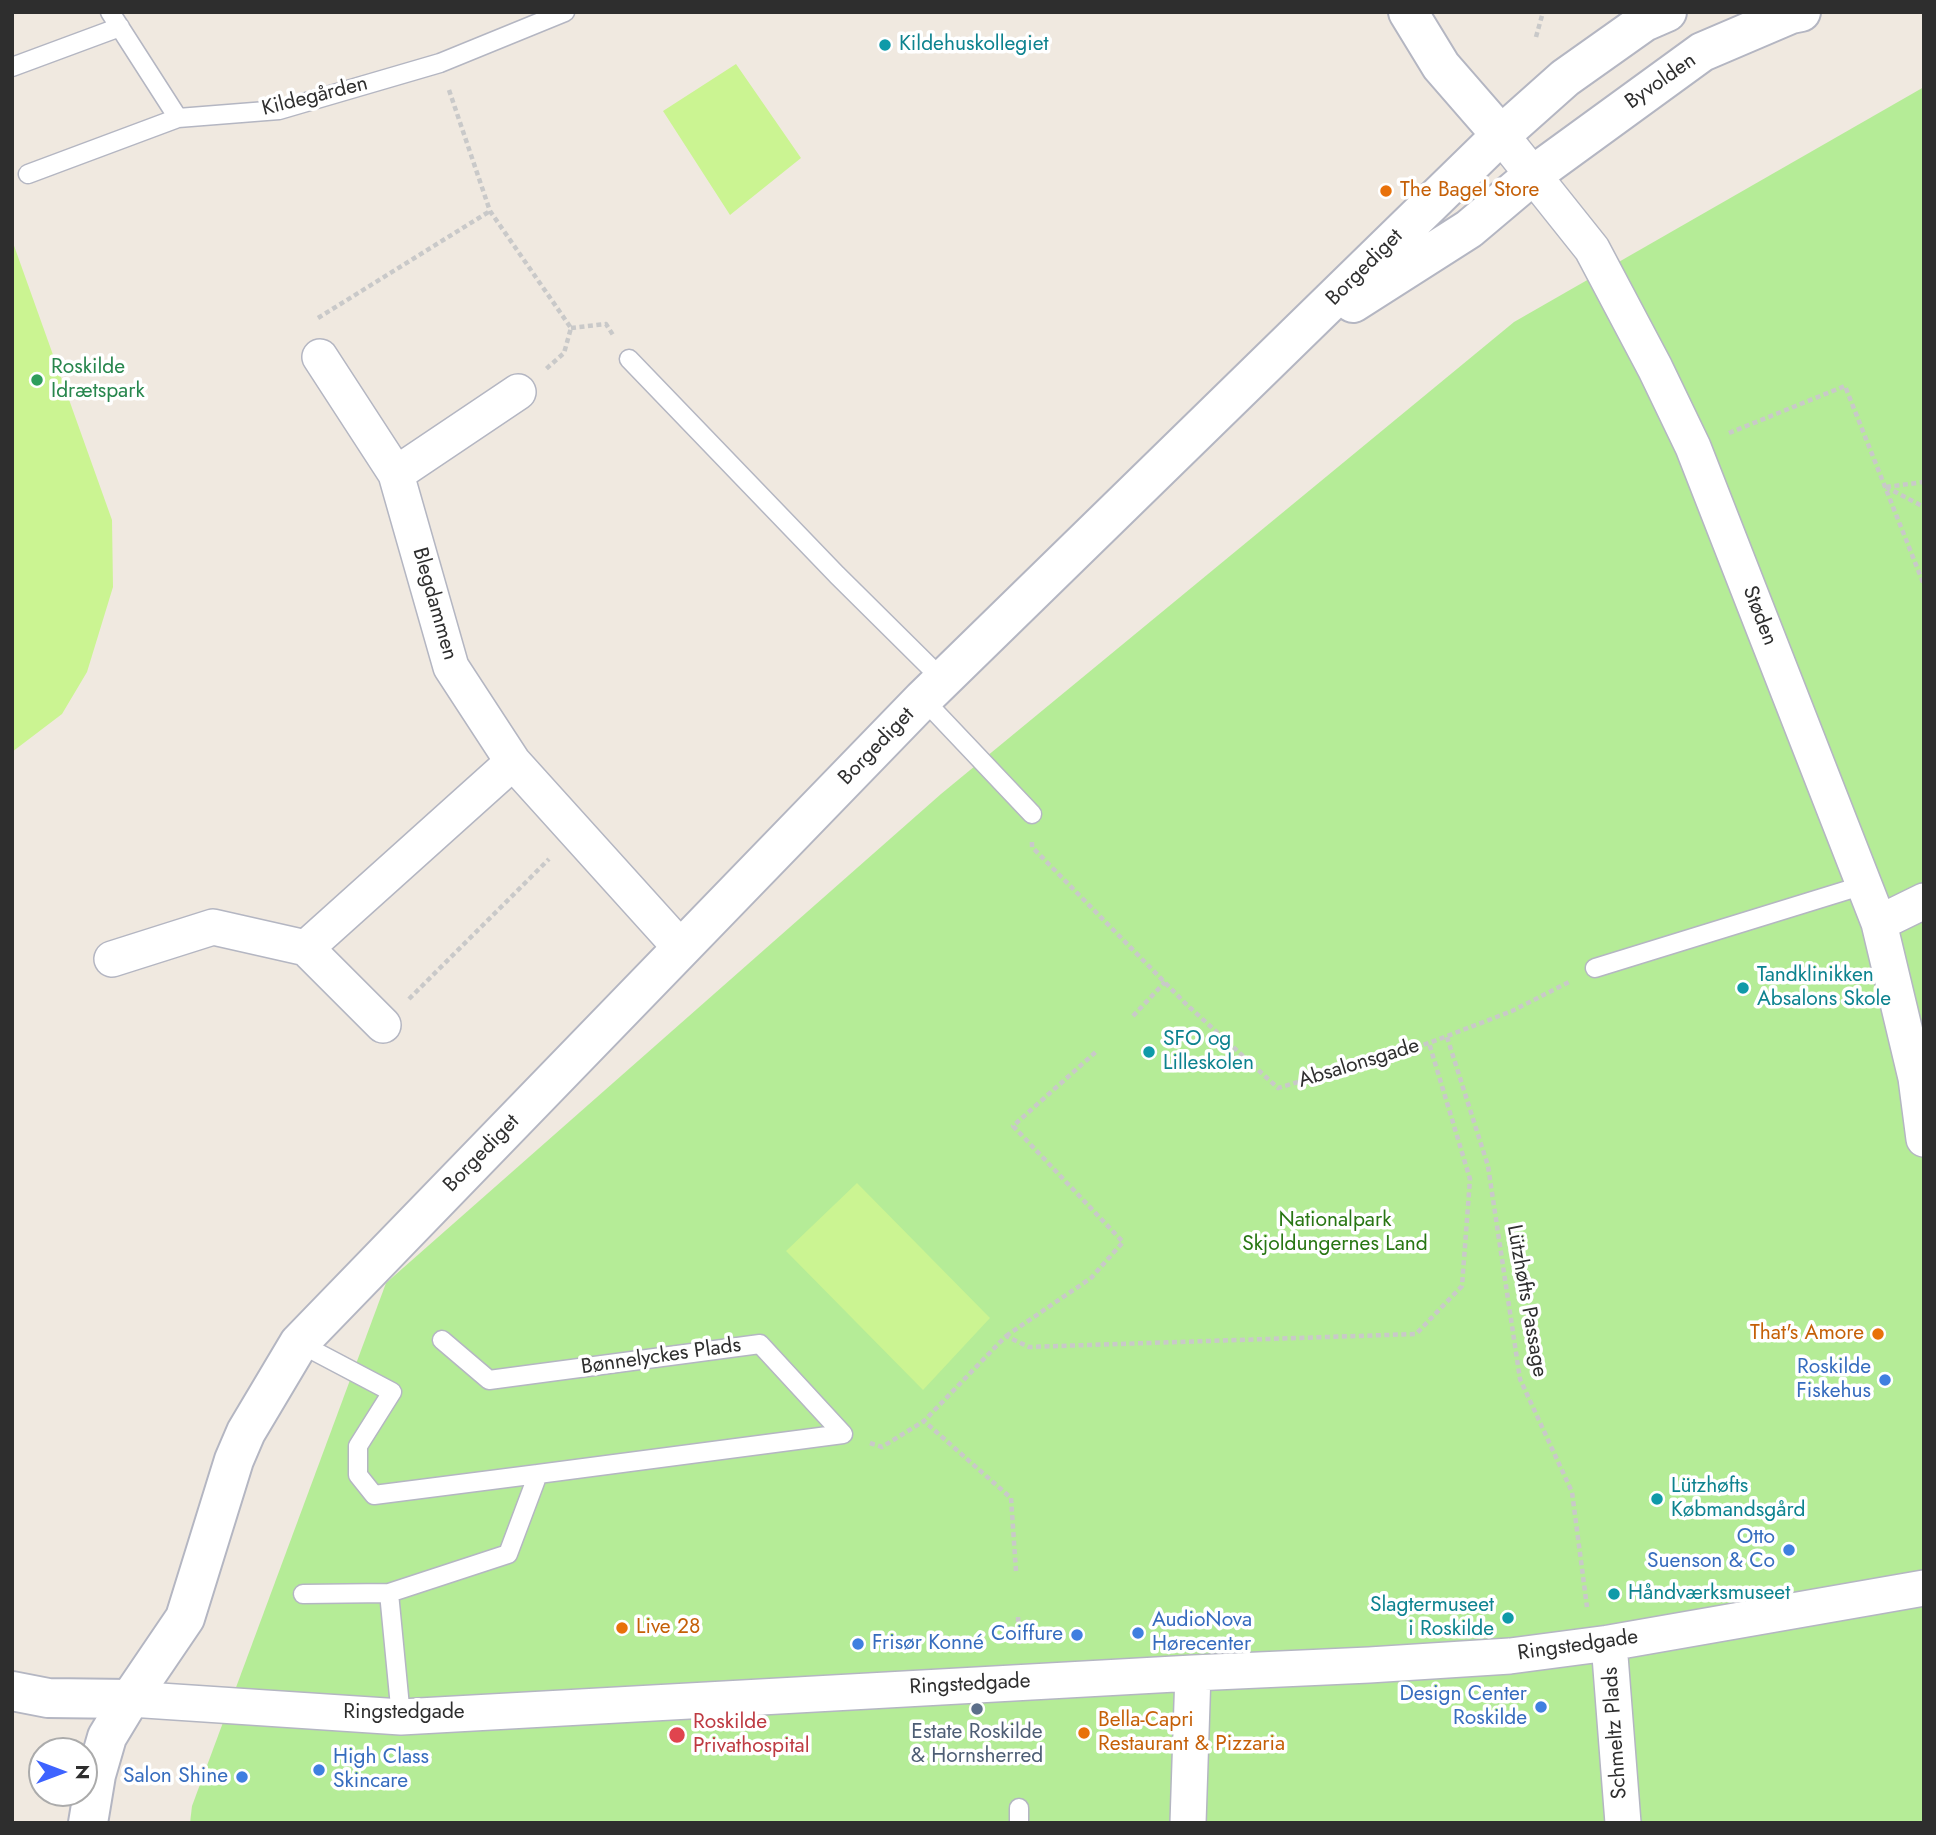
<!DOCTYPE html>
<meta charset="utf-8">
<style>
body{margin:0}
#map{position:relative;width:1936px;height:1835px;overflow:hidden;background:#f0e9e0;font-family:Jost,sans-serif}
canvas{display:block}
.frame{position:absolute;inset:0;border:14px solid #2e2e2e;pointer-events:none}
.north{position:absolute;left:28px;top:1737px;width:70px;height:70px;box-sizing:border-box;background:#fff;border:2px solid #ababab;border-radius:50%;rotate:90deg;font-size:19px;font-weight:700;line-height:28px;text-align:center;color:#2e2e2e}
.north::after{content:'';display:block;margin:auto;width:24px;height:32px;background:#3e63ff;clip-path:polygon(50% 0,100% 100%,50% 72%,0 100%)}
</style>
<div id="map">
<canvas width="1936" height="1835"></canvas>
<div class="frame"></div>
<div class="north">N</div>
</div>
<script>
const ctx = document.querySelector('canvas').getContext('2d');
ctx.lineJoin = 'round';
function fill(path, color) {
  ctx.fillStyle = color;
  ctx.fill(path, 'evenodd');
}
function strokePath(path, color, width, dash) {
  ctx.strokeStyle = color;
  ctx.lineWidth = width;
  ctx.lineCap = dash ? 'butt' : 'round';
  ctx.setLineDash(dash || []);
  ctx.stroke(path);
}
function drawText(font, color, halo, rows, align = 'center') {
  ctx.font = font + ' Jost,sans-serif';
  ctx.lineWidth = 7;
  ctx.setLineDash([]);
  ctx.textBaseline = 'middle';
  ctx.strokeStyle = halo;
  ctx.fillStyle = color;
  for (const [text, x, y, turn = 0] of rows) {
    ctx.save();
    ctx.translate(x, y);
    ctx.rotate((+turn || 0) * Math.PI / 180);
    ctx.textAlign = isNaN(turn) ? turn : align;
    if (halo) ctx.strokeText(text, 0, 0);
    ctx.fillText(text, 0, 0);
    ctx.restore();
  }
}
const green = new Path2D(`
 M 1924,87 L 1924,1823 L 190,1823 L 192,1806 L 386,1283 L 941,794 L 1514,322 Z`);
const pitch = new Path2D(`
 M 736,64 L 801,158 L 730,215 L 663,111 Z
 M 12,240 L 112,520 L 113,587 L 87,672 L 62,714 L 12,752 Z
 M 857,1183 L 990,1318 L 923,1390 L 786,1251 Z`);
const path = new Path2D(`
 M 1536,37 L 1543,12
 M 449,90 L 490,211 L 571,328 L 564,353 L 546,369
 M 318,318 L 490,211
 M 571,328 L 606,324 L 613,335
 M 1729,433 L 1845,386 L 1924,585
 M 1886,487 L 1924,507
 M 1886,487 L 1924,482
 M 1032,842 L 1032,847 L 1186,1004 L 1278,1088 L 1429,1043 L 1512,1011 L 1569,982
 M 409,999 L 549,859
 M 1133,1016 L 1165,982
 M 1447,1037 L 1488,1166 L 1520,1379 L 1572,1492 L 1587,1607
 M 1006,1336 L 1091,1278 L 1123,1242 L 1013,1126 L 1098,1050
 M 870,1443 L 882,1447 L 924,1421
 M 1016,1571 L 1011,1498 L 924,1421 L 1006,1336 L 1029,1347 L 1416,1334 L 1462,1286 L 1470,1179 L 1429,1043
 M 1018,1617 L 1019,1644`);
const service = new Path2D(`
 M 110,12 L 178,118 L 279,110 L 440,63 L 565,12
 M 12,67 L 120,27
 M 28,174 L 178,118
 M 629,359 L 837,575 L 943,680
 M 923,699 L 1032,814
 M 1595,968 L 1864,885
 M 299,1343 L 392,1392 L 358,1446 L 358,1475 L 374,1495 L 538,1474
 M 303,1594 L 389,1593
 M 401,1717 L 389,1593 L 508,1554 L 538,1474 L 843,1434 L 760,1344 L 489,1380 L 442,1340
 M 1019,1823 L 1019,1808`);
const minor = new Path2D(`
 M 1501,135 L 1592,249 L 1655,368 L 1693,447 L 1879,923 L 1916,1078 L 1924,1139
 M 320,357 L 396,474
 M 518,392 L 396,474 L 451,667 L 513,762 L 681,948
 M 1879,923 L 1924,901
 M 306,948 L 383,1025
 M 112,959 L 213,927 L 306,948 L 513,762
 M 1609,1643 L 1623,1823
 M 130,1699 L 401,1717 L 1193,1673 L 1369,1665 L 1510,1656 L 1609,1643 L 1924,1588
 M 1188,1823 L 1193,1673`);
const tertiary = new Path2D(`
 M 1408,12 L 1441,66 L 1501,135
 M 12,1691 L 48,1698 L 130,1699`);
const secondary = new Path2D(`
 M 1353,303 L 1469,229 L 1533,175 L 1702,52 L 1791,14 L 1801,12
 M 88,1823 L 96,1775 L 107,1737 L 130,1699 L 185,1618 L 234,1460 L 246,1432 L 299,1343 L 923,699 L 1501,135 L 1565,78 L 1644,22 L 1667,12`);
const markers = [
 [885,45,7,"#0f9aa8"],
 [1386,191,7,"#e8710a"],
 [37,380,7,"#2e9e5b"],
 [1743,988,7,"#0f9aa8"],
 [1149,1052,7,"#0f9aa8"],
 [1878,1334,7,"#e8710a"],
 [1885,1380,7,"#3f7fe0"],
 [1657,1499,7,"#0f9aa8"],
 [1789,1550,7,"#3f7fe0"],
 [1614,1594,7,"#0f9aa8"],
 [1508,1618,7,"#0f9aa8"],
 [622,1628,7,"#e8710a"],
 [1138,1633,7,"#3f7fe0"],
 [1077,1635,7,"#3f7fe0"],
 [858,1644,7,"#3f7fe0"],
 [1541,1707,7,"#3f7fe0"],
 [977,1709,7,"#5c6f8a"],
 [1084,1733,7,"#e8710a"],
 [677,1735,9,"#e0444e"],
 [319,1770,7,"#3f7fe0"],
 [242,1777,7,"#3f7fe0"]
];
const cultureNames = [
 ["Kildehuskollegiet",899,45],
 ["Tandklinikken",1757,976],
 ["Absalons Skole",1757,1000],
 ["SFO og",1163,1040],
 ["Lilleskolen",1163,1064],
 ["Lützhøfts",1671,1487],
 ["Købmandsgård",1671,1511],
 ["Håndværksmuseet",1628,1594],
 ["Slagtermuseet",1494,1606,"right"],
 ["i Roskilde",1494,1630,"right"]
];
const streetNames = [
 ["Byvolden",1661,82,-35],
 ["Kildegården",315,97,-14],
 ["Borgediget",1365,268,-45],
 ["Blegdammen",434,604,74],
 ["Støden",1759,616,69],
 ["Borgediget",877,747,-46],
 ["Absalonsgade",1359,1064,-17],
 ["Borgediget",482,1154,-46],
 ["Lützhøfts Passage",1526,1301,80],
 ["Bønnelyckes Plads",661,1357,-8],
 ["Ringstedgade",1578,1646,-8],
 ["Ringstedgade",970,1685,-3],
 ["Ringstedgade",404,1713],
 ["Schmeltz Plads",1616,1733,-94]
];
const foodNames = [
 ["The Bagel Store",1400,191],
 ["That's Amore",1864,1334,"right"],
 ["Live 28",636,1628],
 ["Bella-Capri",1098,1721],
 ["Restaurant & Pizzaria",1098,1745]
];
const leisureNames = [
 ["Roskilde",51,368],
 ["Idrætspark",51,392]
];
const parkNames = [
 ["Nationalpark",1335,1221],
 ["Skjoldungernes Land",1335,1245]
];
const shopNames = [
 ["Roskilde",1871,1368],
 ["Fiskehus",1871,1392],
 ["Otto",1775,1538],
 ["Suenson & Co",1775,1562],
 ["AudioNova",1152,1621,"left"],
 ["Hørecenter",1152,1645,"left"],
 ["Coiffure",1063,1635],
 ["Frisør Konné",872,1644,"left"],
 ["Design Center",1527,1695],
 ["Roskilde",1527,1719],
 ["High Class",333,1758,"left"],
 ["Skincare",333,1782,"left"],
 ["Salon Shine",228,1777]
];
const healthNames = [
 ["Roskilde",693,1723],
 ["Privathospital",693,1747]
];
const serviceNames = [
 ["Estate Roskilde",977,1733],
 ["& Hornsherred",977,1757]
];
fill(green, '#b5ec97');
fill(pitch, '#cbf492');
strokePath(service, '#b4b6c2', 21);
strokePath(minor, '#b4b6c2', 38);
strokePath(tertiary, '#b4b6c2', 42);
strokePath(secondary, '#b4b6c2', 42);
strokePath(path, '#c9c9c9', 4.5, [5, 3.5]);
strokePath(service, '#fff', 18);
strokePath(minor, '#fff', 35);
strokePath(tertiary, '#fff', 38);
strokePath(secondary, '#fff', 38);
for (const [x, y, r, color] of markers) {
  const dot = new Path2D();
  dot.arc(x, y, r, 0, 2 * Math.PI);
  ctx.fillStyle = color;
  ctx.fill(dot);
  strokePath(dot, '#fff', 2.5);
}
drawText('21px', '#0d838f', '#fff', cultureNames, 'left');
drawText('21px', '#2e2e2e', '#fff', streetNames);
drawText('21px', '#c56008', '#fff', foodNames, 'left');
drawText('21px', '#27864d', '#fff', leisureNames, 'left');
drawText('21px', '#287613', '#fff', parkNames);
drawText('21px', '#366cbe', '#fff', shopNames, 'right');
drawText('21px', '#be3a42', '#fff', healthNames, 'left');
drawText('21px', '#4e5e75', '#fff', serviceNames);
</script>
